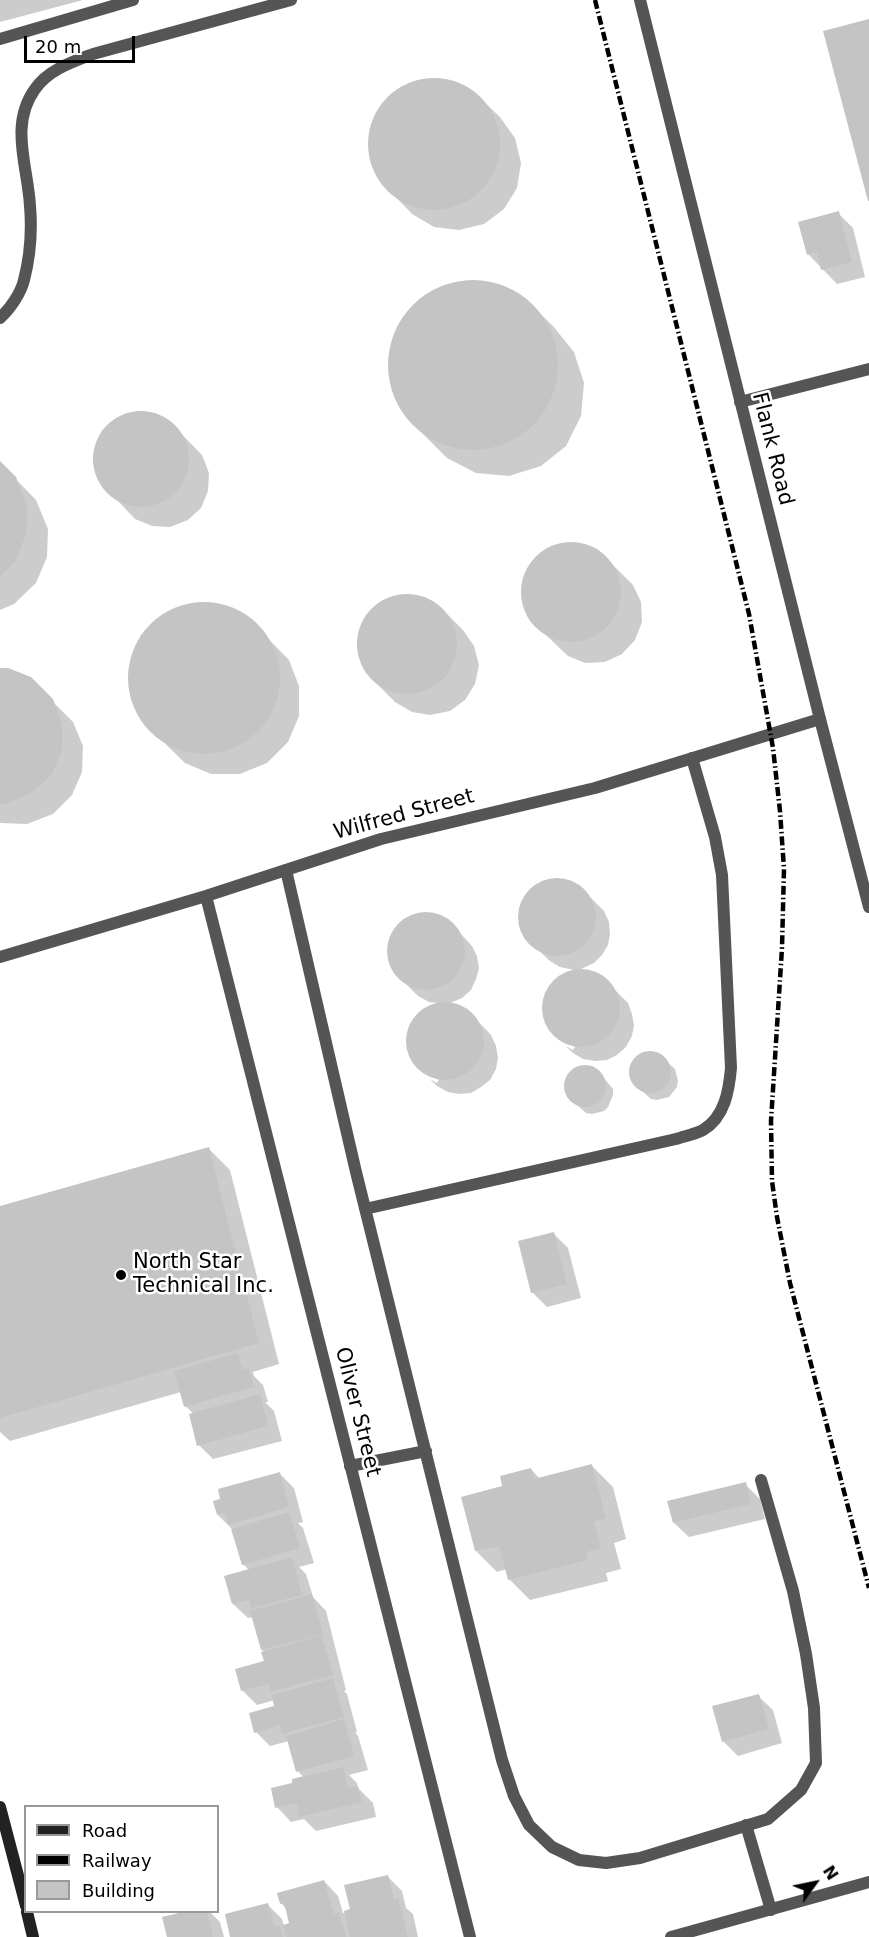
<!DOCTYPE html>
<style>
body{margin:0}
#map{position:relative;width:869px;height:1937px;overflow:hidden;background:#fff;font-family:"DejaVu Sans",sans-serif}
canvas{display:block}
.legend{position:absolute;left:24px;top:1805px;width:195px;height:108px;box-sizing:border-box;background:#fff;border:2px solid #999;margin:0;padding:8px 10px;list-style:none;font-size:18px;color:#000}
.legend li{display:flex;align-items:center;gap:12px;height:30px}
.legend b{width:30px;border:2px solid #999}
.north{position:absolute;left:785px;top:1853px;width:60px;height:60px;-webkit-text-stroke:4px #fff;paint-order:stroke;rotate:57deg;font-size:16px;font-weight:700;line-height:24px;text-align:center;color:#000}
.north::after{content:'';display:block;margin:auto;width:21px;height:27px;background:#000;clip-path:polygon(50% 0,100% 100%,50% 72%,0 100%)}
.scale{position:absolute;left:24px;top:36px;width:111px;height:27px;box-sizing:border-box;border:3px solid #000;border-top:0;padding-left:8px;font-size:18px;line-height:21px;white-space:nowrap;color:#000;-webkit-text-stroke:4px #fff;paint-order:stroke}
</style>
<div id="map">
<canvas width="869" height="1937"></canvas>
<ul class="legend">
<li><b style="height:8px;background:#222"></b>Road</li>
<li><b style="height:8px;background:#000"></b>Railway</li>
<li><b style="height:16px;background:#c4c4c4"></b>Building</li>
</ul>
<div class="north">N</div>
<div class="scale">20 m</div>
</div>
<script>
const ctx = document.querySelector('canvas').getContext('2d');
ctx.lineJoin = 'round';
function fill(path, color) {
  ctx.fillStyle = color;
  ctx.fill(path, 'evenodd');
}
function strokePath(path, color, width, dash) {
  ctx.strokeStyle = color;
  ctx.lineWidth = width;
  ctx.lineCap = dash ? 'butt' : 'round';
  ctx.setLineDash(dash || []);
  ctx.stroke(path);
}
function drawText(font, color, halo, rows, align = 'center') {
  ctx.font = font + ' "DejaVu Sans",sans-serif';
  ctx.lineWidth = 5;
  ctx.setLineDash([]);
  ctx.textBaseline = 'middle';
  ctx.strokeStyle = halo;
  ctx.fillStyle = color;
  for (const [text, x, y, turn = 0] of rows) {
    ctx.save();
    ctx.translate(x, y);
    ctx.rotate((+turn || 0) * Math.PI / 180);
    ctx.textAlign = isNaN(turn) ? turn : align;
    if (halo) ctx.strokeText(text, 0, 0);
    ctx.fillText(text, 0, 0);
    ctx.restore();
  }
}
const shadow = new Path2D(`
 M 0,0 L 83,0 L 0,22 Z
 M 431,79 L 457,82 L 478,96 L 500,117 L 515,138 L 521,163 L 517,188 L 504,209 L 484,224 L 459,230 L 434,227 L 412,214 L 391,192 L 376,171 L 370,147 L 374,121 L 387,99 L 407,85 Z
 M 838,213 L 853,228 L 865,277 L 837,284 L 808,254 Z
 M 464,281 L 497,284 L 526,300 L 553,326 L 574,352 L 584,383 L 581,416 L 566,446 L 541,466 L 509,476 L 476,473 L 447,458 L 420,431 L 399,405 L 389,374 L 392,341 L 408,312 L 433,291 Z
 M 132,412 L 151,413 L 168,420 L 202,455 L 209,473 L 208,491 L 201,508 L 188,520 L 170,527 L 152,526 L 135,519 L 101,483 L 94,466 L 95,448 L 102,431 L 115,419 Z
 M 0,463 L 36,500 L 48,529 L 47,557 L 36,583 L 14,604 L 0,610 Z
 M 578,543 L 597,549 L 633,585 L 641,602 L 642,622 L 635,640 L 622,654 L 605,662 L 585,663 L 568,656 L 531,621 L 523,604 L 522,584 L 529,566 L 542,552 L 559,544 Z
 M 406,594 L 425,597 L 441,608 L 463,630 L 474,646 L 479,665 L 475,684 L 465,700 L 450,711 L 430,715 L 412,712 L 395,702 L 373,680 L 362,664 L 358,645 L 361,626 L 372,609 L 387,599 Z
 M 192,604 L 220,605 L 246,616 L 289,660 L 299,686 L 299,716 L 288,742 L 267,763 L 240,774 L 211,774 L 185,763 L 141,720 L 129,690 L 130,663 L 141,635 L 163,614 Z
 M 0,669 L 30,679 L 73,722 L 83,746 L 82,772 L 72,795 L 53,814 L 27,824 L 0,823 Z
 M 559,879 L 570,881 L 580,887 L 604,911 L 609,922 L 610,934 L 608,945 L 602,955 L 594,963 L 579,970 L 593,973 L 604,979 L 628,1003 L 632,1014 L 634,1025 L 632,1036 L 626,1047 L 617,1055 L 607,1060 L 595,1061 L 583,1059 L 573,1053 L 566,1046 L 573,1050 L 575,1047 L 561,1040 L 549,1029 L 545,1019 L 543,1007 L 546,995 L 551,985 L 559,977 L 574,970 L 560,967 L 550,961 L 534,946 L 526,937 L 521,927 L 520,915 L 522,903 L 528,893 L 536,885 L 547,880 Z
 M 427,914 L 439,916 L 449,921 L 472,946 L 477,956 L 479,968 L 476,979 L 471,990 L 462,998 L 448,1004 L 458,1006 L 468,1011 L 491,1035 L 496,1046 L 498,1058 L 496,1069 L 490,1080 L 481,1087 L 471,1093 L 459,1094 L 448,1092 L 437,1086 L 430,1079 L 437,1083 L 439,1080 L 426,1072 L 426,1074 L 414,1062 L 409,1051 L 407,1040 L 410,1028 L 415,1018 L 424,1010 L 438,1003 L 429,1002 L 418,996 L 403,981 L 395,972 L 390,961 L 389,949 L 391,938 L 396,928 L 405,920 L 416,915 Z
 M 651,1052 L 657,1053 L 675,1069 L 678,1081 L 677,1087 L 669,1097 L 657,1100 L 651,1099 L 633,1083 L 630,1071 L 635,1059 L 639,1055 Z
 M 586,1066 L 598,1071 L 613,1089 L 613,1095 L 608,1107 L 604,1111 L 592,1114 L 586,1113 L 568,1097 L 565,1085 L 566,1079 L 574,1069 Z
 M 209,1149 L 230,1170 L 279,1364 L 253,1372 L 254,1376 L 263,1385 L 268,1402 L 265,1402 L 274,1411 L 282,1441 L 213,1459 L 199,1445 L 194,1414 L 185,1406 L 181,1392 L 10,1441 L 0,1432 L 0,1207 Z
 M 553,1233 L 568,1248 L 581,1298 L 547,1307 L 532,1292 Z
 M 592,1466 L 613,1487 L 626,1539 L 614,1543 L 621,1569 L 606,1573 L 608,1581 L 530,1600 L 509,1579 L 507,1569 L 497,1572 L 476,1551 L 504,1487 L 531,1469 L 540,1479 Z
 M 279,1473 L 294,1488 L 303,1522 L 298,1523 L 303,1528 L 314,1563 L 299,1567 L 306,1574 L 313,1597 L 326,1611 L 346,1690 L 344,1691 L 347,1694 L 357,1732 L 355,1732 L 358,1736 L 368,1770 L 349,1775 L 357,1783 L 358,1788 L 373,1803 L 376,1817 L 316,1831 L 304,1819 L 291,1822 L 277,1807 L 294,1784 L 304,1778 L 298,1771 L 289,1741 L 270,1746 L 256,1732 L 276,1707 L 275,1700 L 257,1705 L 242,1690 L 266,1662 L 265,1653 L 262,1650 L 253,1617 L 248,1618 L 233,1604 L 249,1570 L 243,1564 L 233,1530 L 218,1515 Z
 M 745,1484 L 760,1499 L 765,1519 L 689,1537 L 674,1523 Z
 M 758,1696 L 773,1710 L 782,1743 L 738,1756 L 723,1741 Z
 M 387,1876 L 402,1891 L 406,1908 L 413,1914 L 418,1937 L 232,1937 L 268,1905 L 282,1919 L 284,1926 L 291,1924 L 287,1910 L 281,1903 L 324,1881 L 338,1896 L 343,1913 L 352,1910 Z
 M 189,1912 L 210,1912 L 220,1922 L 224,1937 L 168,1937 L 164,1918 Z`);
const building = new Path2D(`
 M 869,19 L 869,201 L 868,201 L 823,31 Z
 M368 144a66 66 0 1 1 132 0a66 66 0 1 1-132 0Z
 M 839,211 L 852,262 L 821,270 L 817,252 L 807,255 L 798,222 Z
 M388 365a85 85 0 1 1 170 0a85 85 0 1 1-170 0Z
 M93 459a48 48 0 1 1 96 0a48 48 0 1 1-96 0Z
 M 0,461 L 16,477 L 27,507 L 26,535 L 15,562 L 0,577 Z
 M521 592a50 50 0 1 1 100 0a50 50 0 1 1-100 0Z
 M357 644a50 50 0 1 1 100 0a50 50 0 1 1-100 0Z
 M128 678a76 76 0 1 1 152 0a76 76 0 1 1-152 0Z
 M 0,668 L 8,668 L 31,677 L 53,699 L 62,724 L 62,750 L 52,774 L 32,793 L 5,804 L 0,804 Z
 M518 917a39 39 0 1 1 78 0a39 39 0 1 1-78 0Z
 M387 951a39 39 0 1 1 78 0a39 39 0 1 1-78 0Z
 M542 1008a39 39 0 1 1 78 0a39 39 0 1 1-78 0Z
 M406 1041a39 39 0 1 1 78 0a39 39 0 1 1-78 0Z
 M629 1072a21 21 0 1 1 42 0a21 21 0 1 1-42 0Z
 M564 1086a21 21 0 1 1 42 0a21 21 0 1 1-42 0Z
 M 209,1147 L 259,1343 L 0,1418 L 0,1206 Z
 M 554,1232 L 567,1284 L 531,1293 L 518,1241 Z
 M 238,1353 L 243,1370 L 249,1368 L 254,1387 L 184,1407 L 174,1371 Z
 M 260,1394 L 268,1426 L 197,1446 L 189,1414 Z
 M 592,1464 L 606,1518 L 594,1522 L 601,1548 L 586,1552 L 587,1560 L 508,1580 L 499,1546 L 475,1551 L 461,1497 L 502,1486 L 500,1476 L 531,1468 L 534,1479 Z
 M 280,1472 L 289,1507 L 228,1525 L 225,1513 L 217,1515 L 213,1501 L 220,1499 L 218,1489 Z
 M 746,1482 L 751,1504 L 673,1523 L 667,1501 Z
 M 289,1512 L 300,1548 L 242,1565 L 231,1529 Z
 M 292,1557 L 302,1595 L 251,1608 L 249,1600 L 232,1604 L 224,1576 Z
 M 312,1594 L 323,1634 L 261,1650 L 250,1611 Z
 M 322,1635 L 333,1675 L 271,1692 L 269,1684 L 241,1691 L 235,1669 L 264,1661 L 261,1652 Z
 M 333,1678 L 344,1717 L 282,1734 L 280,1725 L 254,1733 L 249,1713 L 274,1706 L 272,1695 Z
 M 759,1694 L 769,1729 L 722,1742 L 712,1706 Z
 M 344,1719 L 354,1756 L 296,1772 L 286,1736 Z
 M 343,1767 L 348,1788 L 358,1786 L 362,1802 L 299,1817 L 297,1803 L 275,1808 L 271,1788 L 292,1783 L 292,1779 Z
 M 388,1875 L 394,1899 L 398,1898 L 408,1937 L 350,1937 L 344,1911 L 350,1909 L 344,1885 Z
 M 324,1880 L 334,1914 L 339,1912 L 346,1937 L 286,1937 L 283,1925 L 289,1923 L 284,1903 L 280,1904 L 277,1893 Z
 M 268,1903 L 275,1927 L 280,1925 L 283,1937 L 230,1937 L 225,1914 Z
 M 183,1912 L 207,1912 L 213,1937 L 167,1937 L 162,1917 Z`);
const service = new Path2D(`
 M 640,0 L 820,719 L 869,907
 M 0,39 L 133,0
 M 0,318 C 10,309 21,293 24,280 C 30,257 32,230 30,206 C 28,167 9,125 35,89 C 48,70 72,62 93,54 L 291,0
 M 740,402 L 869,369
 M 286,870 L 356,1172 L 502,1760 L 514,1796 L 529,1825 L 552,1847 L 579,1860 L 606,1863 L 640,1858 L 768,1819 L 801,1790 L 816,1763 L 814,1708 L 806,1654 L 793,1591 L 761,1480
 M 365,1209 L 676,1139 C 685,1136 696,1134 703,1130 C 725,1117 729,1090 731,1068 L 722,875 L 715,837 L 692,758
 M 350,1466 L 426,1451
 M 746,1825 L 771,1910`);
const minor = new Path2D(`
 M 206,896 L 470,1937
 M 0,957 L 206,896 L 381,839 L 595,788 L 820,719`);
const tertiary = new Path2D(`
 M 671,1937 L 869,1882`);
const secondary = new Path2D(`
 M 0,1807 L 26,1906
 M 27,1912 L 33,1937`);
const rail = new Path2D(`
 M 595,0 L 749,614 L 773,748 L 780,811 L 784,869 L 782,948 L 771,1121 L 772,1181 L 777,1217 L 790,1283 L 869,1588`);
const markers = [
 [121,1275,6,"#000"]
];
const streetNames = [
 ["Flank Road",772,449,76],
 ["Wilfred Street",404,815,-15],
 ["Oliver Street",357,1412,76]
];
const poiNames = [
 ["North Star",133,1263],
 ["Technical Inc.",133,1287]
];
fill(shadow, '#0003');
fill(building, '#c4c4c4');
strokePath(service, '#555', 12);
strokePath(minor, '#555', 12);
strokePath(tertiary, '#555', 12);
strokePath(secondary, '#222', 12);
strokePath(rail, '#000', 4.5, [9, 3, 1.5, 3]);
for (const [x, y, r, color] of markers) {
  const dot = new Path2D();
  dot.arc(x, y, r, 0, 2 * Math.PI);
  ctx.fillStyle = color;
  ctx.fill(dot);
  strokePath(dot, '#fff', 2);
}
drawText('21px', '#000', '#fff', streetNames);
drawText('21px', '#000', '#fff', poiNames, 'left');
</script>
